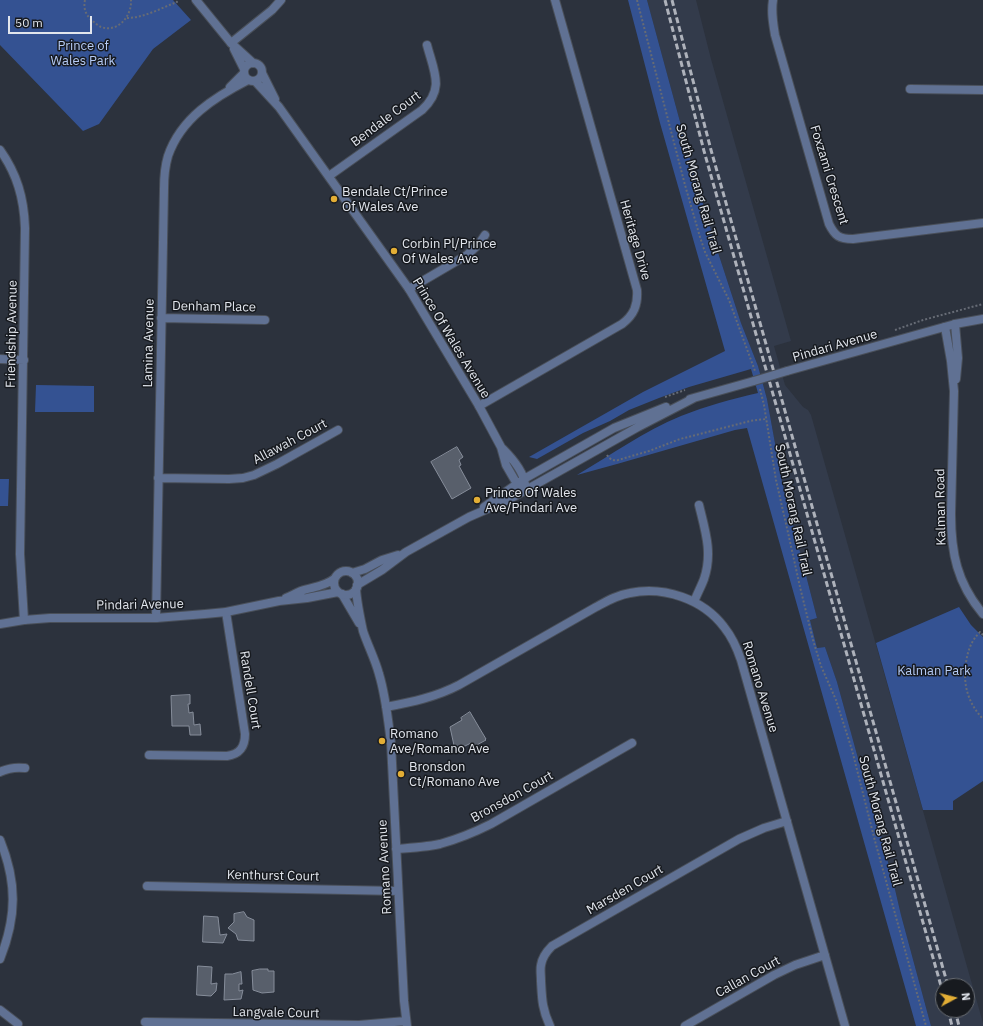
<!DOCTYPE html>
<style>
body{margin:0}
#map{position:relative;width:983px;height:1026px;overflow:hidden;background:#2c323d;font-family:"IBM Plex Sans",sans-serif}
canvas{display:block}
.north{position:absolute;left:935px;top:978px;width:40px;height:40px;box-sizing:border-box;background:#171a1f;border:1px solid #686c71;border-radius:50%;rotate:83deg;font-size:11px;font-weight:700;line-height:16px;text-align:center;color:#e2e6ed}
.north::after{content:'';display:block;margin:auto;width:14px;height:18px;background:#e3ae35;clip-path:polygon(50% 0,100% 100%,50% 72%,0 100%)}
.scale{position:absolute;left:8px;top:16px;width:84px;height:18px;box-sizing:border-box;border:2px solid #e2e6ed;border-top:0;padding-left:5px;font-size:12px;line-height:14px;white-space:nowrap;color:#e2e6ed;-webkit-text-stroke:3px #171a1f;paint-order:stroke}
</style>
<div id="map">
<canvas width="983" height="1026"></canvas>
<div class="north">N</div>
<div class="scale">50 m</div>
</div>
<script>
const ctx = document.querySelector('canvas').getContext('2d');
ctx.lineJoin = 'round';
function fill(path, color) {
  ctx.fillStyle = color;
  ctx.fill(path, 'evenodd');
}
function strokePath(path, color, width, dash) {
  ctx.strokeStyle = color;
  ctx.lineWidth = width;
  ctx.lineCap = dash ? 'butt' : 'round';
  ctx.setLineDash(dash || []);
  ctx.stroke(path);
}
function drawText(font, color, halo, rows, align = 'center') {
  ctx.font = font + ' "IBM Plex Sans",sans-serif';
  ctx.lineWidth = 3;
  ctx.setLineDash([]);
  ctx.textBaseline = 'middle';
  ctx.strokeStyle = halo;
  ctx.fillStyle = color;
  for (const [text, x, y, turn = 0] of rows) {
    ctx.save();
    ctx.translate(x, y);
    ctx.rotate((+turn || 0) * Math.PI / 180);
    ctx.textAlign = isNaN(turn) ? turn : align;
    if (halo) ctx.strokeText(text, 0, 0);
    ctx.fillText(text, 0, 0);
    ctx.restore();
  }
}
const built = new Path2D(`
 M 647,0 L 696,0 L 711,59 L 791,341 L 774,346 L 785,385 L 803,407 L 808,410 L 811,415 L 983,1023 L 983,1026 L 931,1026 L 901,915 L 894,885 L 877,820 L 872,809 L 837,682 L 825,647 L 817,648 L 810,620 L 817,618 L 782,482 L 767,399 L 758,366 L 741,323 L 713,237 L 695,177 ZM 943,986 L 967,986 L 967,1010 L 943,1010 Z`);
const green = new Path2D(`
 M 0,0 L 173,0 L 191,20 L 153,49 L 99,124 L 83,131 L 0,45 Z
 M 628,0 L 647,0 L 695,177 L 713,237 L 741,323 L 758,366 L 767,399 L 782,482 L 817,618 L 810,620 L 817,648 L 825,647 L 837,682 L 872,809 L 877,820 L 894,885 L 901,915 L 931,1026 L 916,1026 L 747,428 L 735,430 L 617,464 L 577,475 C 611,455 644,431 681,416 C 706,406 732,399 758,393 L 751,369 L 689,387 L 659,398 L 629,410 L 610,421 L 583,433 L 537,459 L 529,457 L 643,392 L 725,351 L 660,123 Z
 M 36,385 L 94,386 L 94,412 L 35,412 Z
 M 0,479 L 9,479 L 8,506 L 0,506 Z
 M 959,607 L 971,625 L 983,637 L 983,781 L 953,801 L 953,810 L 923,810 L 876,643 Z`);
const building = new Path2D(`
 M 457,447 L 463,457 L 459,460 L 461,465 L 459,466 L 471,488 L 452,499 L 431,462 Z
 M 190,695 L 190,704 L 188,704 L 189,713 L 193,712 L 194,725 L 200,724 L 201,735 L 190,735 L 189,726 L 172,726 L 171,696 Z
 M 470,712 L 480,729 L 486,739 L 485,739 L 486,740 L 473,747 L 471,743 L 463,747 L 462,746 L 455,750 L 450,727 L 462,720 L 461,718 Z
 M 244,912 L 247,917 L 254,920 L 254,941 L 238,940 L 236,934 L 228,928 L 234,922 L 234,914 Z
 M 204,916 L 218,917 L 220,935 L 227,934 L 223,943 L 203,942 Z
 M 198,966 L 212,967 L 211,984 L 217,983 L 216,991 L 211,996 L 197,995 Z
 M 260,969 L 268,969 L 268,971 L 274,971 L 274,992 L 262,993 L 253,990 L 252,971 Z
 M 241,972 L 242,984 L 239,984 L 239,991 L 243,990 L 241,999 L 224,1000 L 225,974 L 232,974 Z`);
const path = new Path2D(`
 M 85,0 C 83,9 86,16 94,22 C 96,24 99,26 101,27 C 119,33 132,15 131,0
 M 637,0 L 685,185 L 700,237 L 705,252 L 729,300 L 755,371
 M 127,18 C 144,18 161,8 177,2 L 175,0
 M 895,330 L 923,320 L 983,304
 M 760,389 L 764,405 L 776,480 L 789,537 L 800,587 L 813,640 L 821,666 L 836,700 L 852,750 L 875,841 L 926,1026
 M 665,397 L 685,390
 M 607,455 C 610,460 614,461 618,460 L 649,451 L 680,439 L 731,426 L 750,421 L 766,419
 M 983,635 L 980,632 C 973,639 969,647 967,657 C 962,680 966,701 983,719`);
const minor = new Path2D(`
 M 773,0 C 771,12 773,23 775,35 L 829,224 C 835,236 839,239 853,239 L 983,223
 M 231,43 L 272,10 L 281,0
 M 230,87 L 244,73
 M 910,89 L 983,90
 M 0,150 C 17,174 24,198 25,228 L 20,554 L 24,620
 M 329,176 L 422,110 C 445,89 434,72 427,45
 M 409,289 L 467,255 L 479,244 L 485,235
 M 161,318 L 265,320
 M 955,324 L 958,358 L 956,379
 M 945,327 L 951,361 L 954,391 L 951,514 C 951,553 957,583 983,614
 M 0,359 L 24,360
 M 479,406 L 622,324 C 634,315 638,305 637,290 L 555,0
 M 158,478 L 229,479 L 243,478 L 254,475 L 277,464 L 338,430
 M 356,589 C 357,603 360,617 363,631 C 368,646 375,659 379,674 C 386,697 388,720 391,743 L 404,1001 L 407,1026
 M 342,594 L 359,623
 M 694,602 C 697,594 701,587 704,579 C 713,553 705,530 699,505
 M 156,618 L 164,189 C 164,178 165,166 168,156 C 181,118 215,97 248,80
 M 386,707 C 412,702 436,697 459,685 L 596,607 C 607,601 617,595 630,593 C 664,586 703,599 724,627 C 732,637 737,648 741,660 L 845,1026
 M 149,755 L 227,756 C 240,754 245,747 245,734 L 226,612
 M 0,772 C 8,768 16,767 25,768
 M 0,840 C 17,882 17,916 0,959
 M 396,849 C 411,848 426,847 440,844 C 458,839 475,832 491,824 L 632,743
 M 147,886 L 398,891
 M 0,1010 L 18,1024
 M 145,1022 L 359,1025 L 406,1021
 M 550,1026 C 542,1009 542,999 541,981 C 541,975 540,970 541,965 C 542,958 547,951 552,946 L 739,839 L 764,828 L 787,821
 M 685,1026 L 774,975 L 795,965 L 825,955`);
const tertiary = new Path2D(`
 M 196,0 L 231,43 L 253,63
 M 234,49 L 244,69
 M244 72a9 9 0 1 1 18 0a9 9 0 1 1-18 0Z
 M 262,73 L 275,99
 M 255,81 L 279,107 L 409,289 L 479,406 L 501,447 L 506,465 L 517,484 L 525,491
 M 787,371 L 955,324 L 983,319
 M 690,399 L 754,381
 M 503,449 C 512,458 523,470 525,484
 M 484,507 L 524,479 L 614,428 L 629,422 L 666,407
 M334 583a12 12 0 1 1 24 0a12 12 0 1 1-24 0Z
 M 352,573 L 365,569 L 382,560 L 398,555
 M 357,585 L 382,570 L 406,552 L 469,517 L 508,500 L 638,427 L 694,398
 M 286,598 C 291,596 296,593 301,591 C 312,587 324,587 334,579
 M 0,624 L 24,620 L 50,618 L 156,618 L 205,614 L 226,612 L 279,601 L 307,598 L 338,592`);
const rail = new Path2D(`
 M 665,0 L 704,151 L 943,993
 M 672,0 L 711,150 L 948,986
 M 948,1010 L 952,1026
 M 955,1010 L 959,1026`);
const tertiaryBridge = new Path2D(`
 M 754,381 L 787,371`);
const markers = [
 [334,199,4,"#e3ae35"],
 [394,251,4,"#e3ae35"],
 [477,500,4,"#e3ae35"],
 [382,741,4,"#e3ae35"],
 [401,774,4,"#e3ae35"]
];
const parkNames = [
 ["Prince of",83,46],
 ["Wales Park",83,61],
 ["Kalman Park",934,671]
];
const streetNames = [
 ["Bendale Court",386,119,-37],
 ["Foxzami Crescent",829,175,73],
 ["South Morang Rail Trail",698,189,74],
 ["Heritage Drive",635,240,74],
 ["Denham Place",214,307,1],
 ["Friendship Avenue",12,334,-89],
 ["Prince Of Wales Avenue",451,338,59],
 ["Lamina Avenue",149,343,-89],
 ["Pindari Avenue",835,346,-16],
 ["Allawah Court",290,442,-28],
 ["Kalman Road",941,507,-91],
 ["South Morang Rail Trail",793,510,78],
 ["Pindari Avenue",140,605,-1],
 ["Romano Avenue",760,687,73],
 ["Randell Court",250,690,81],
 ["Bronsdon Court",512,797,-29],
 ["South Morang Rail Trail",880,821,75],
 ["Romano Avenue",385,867,-93],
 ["Kenthurst Court",273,876,1],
 ["Marsden Court",625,890,-30],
 ["Callan Court",748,977,-29],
 ["Langvale Court",276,1013,1]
];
const poiNames = [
 ["Bendale Ct/Prince",342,192],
 ["Of Wales Ave",342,207],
 ["Corbin Pl/Prince",402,244],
 ["Of Wales Ave",402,259],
 ["Prince Of Wales",485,493],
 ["Ave/Pindari Ave",485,508],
 ["Romano",390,734],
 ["Ave/Romano Ave",390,749],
 ["Bronsdon",409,767],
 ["Ct/Romano Ave",409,782]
];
fill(built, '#333b4b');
fill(green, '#345292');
fill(building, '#585f6b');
strokePath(building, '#868d9a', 1);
strokePath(minor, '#494f59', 10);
strokePath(tertiary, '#494f59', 10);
strokePath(path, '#666b75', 2, [2, 2]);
strokePath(minor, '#607193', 8);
strokePath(tertiary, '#607193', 8);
strokePath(rail, '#aeb2bb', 3, [6, 3]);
strokePath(tertiaryBridge, '#494f59', 10, []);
strokePath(tertiaryBridge, '#607193', 8);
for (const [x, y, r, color] of markers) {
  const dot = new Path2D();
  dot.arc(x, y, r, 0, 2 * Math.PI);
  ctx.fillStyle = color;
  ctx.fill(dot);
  strokePath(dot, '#171a1f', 1.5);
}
drawText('13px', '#b5cbf5', '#171a1f', parkNames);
drawText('13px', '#e2e6ed', '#171a1f', streetNames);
drawText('13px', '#e2e6ed', '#171a1f', poiNames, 'left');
</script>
